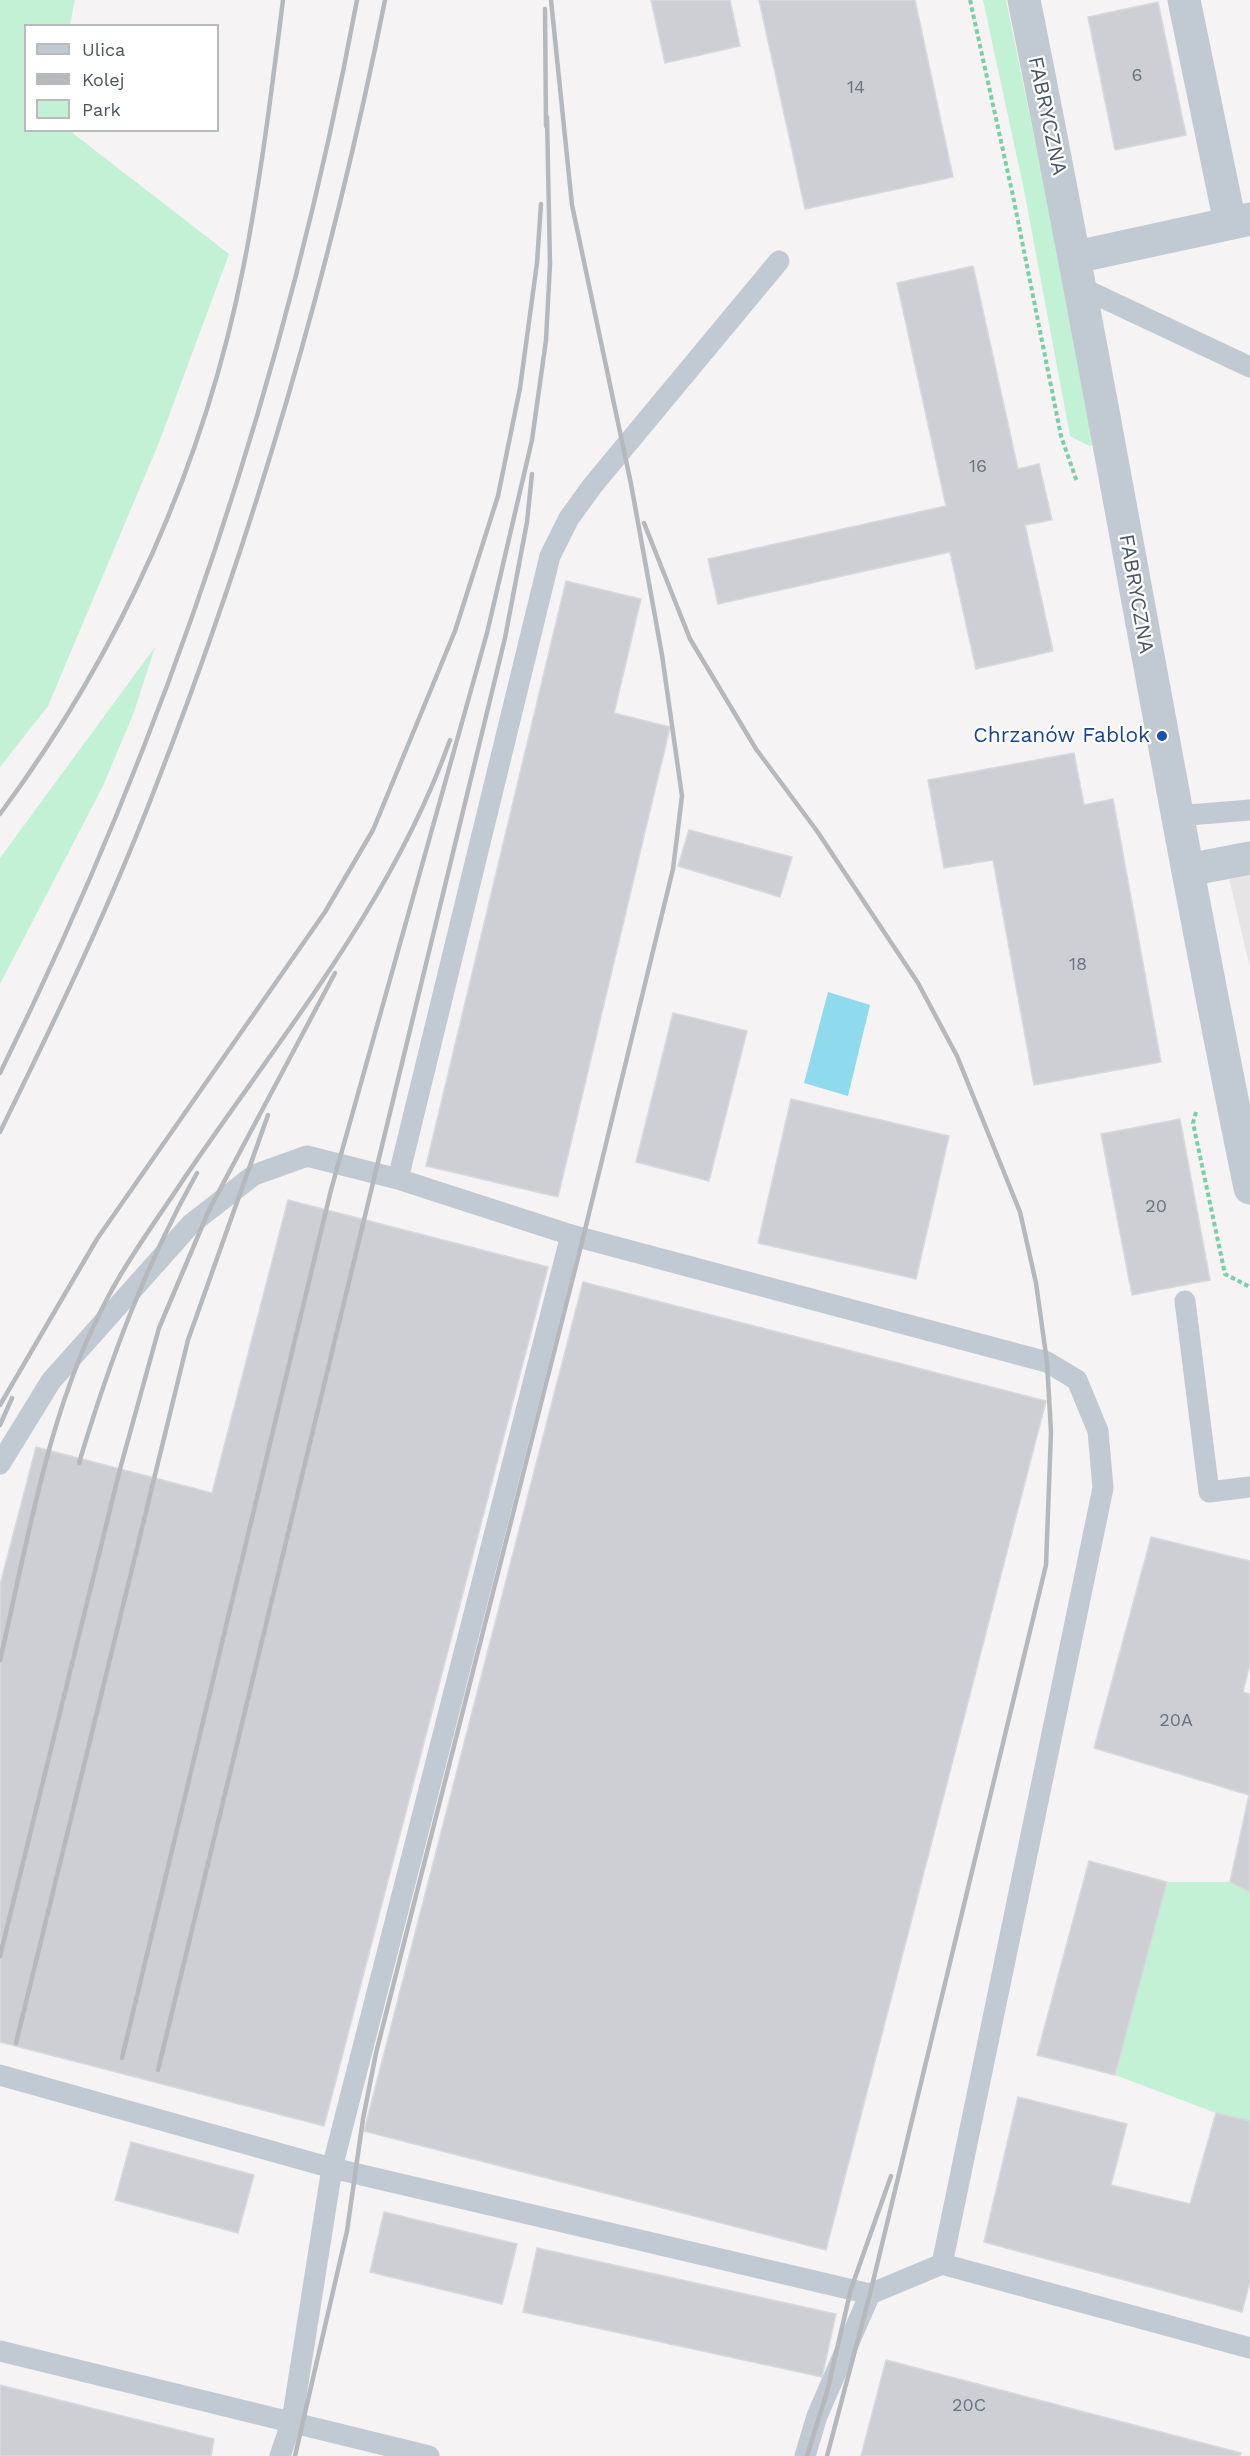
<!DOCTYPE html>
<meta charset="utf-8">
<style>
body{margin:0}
#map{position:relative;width:1250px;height:2456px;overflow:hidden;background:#f5f3f3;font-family:"Work Sans",sans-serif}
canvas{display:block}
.legend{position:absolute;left:24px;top:24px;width:195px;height:108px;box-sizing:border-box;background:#fff;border:2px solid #b7bbc0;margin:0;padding:8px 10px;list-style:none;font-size:18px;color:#4a5661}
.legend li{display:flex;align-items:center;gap:12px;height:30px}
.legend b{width:30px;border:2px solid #b7bbc0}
</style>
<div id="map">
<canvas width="1250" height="2456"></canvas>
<ul class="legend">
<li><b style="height:8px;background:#c1cad2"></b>Ulica</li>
<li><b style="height:8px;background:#b5b8bd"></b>Kolej</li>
<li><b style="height:16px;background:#c3f1d5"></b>Park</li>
</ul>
</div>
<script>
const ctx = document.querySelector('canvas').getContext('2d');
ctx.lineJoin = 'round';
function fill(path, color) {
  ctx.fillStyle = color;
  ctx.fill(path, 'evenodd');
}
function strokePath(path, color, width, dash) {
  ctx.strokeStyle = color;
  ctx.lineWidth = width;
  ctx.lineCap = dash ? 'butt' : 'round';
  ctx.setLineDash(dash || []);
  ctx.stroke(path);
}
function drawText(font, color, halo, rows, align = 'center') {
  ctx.font = font + ' "Work Sans",sans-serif';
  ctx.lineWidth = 4.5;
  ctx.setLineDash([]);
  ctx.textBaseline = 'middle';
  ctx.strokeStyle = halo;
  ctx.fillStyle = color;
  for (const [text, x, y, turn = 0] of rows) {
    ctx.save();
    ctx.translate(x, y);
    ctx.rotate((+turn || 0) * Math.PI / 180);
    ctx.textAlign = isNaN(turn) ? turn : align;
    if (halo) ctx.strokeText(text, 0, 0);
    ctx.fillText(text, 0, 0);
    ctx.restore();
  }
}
const education = new Path2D(`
 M 1250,870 L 1250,968 L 1228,874 Z`);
const green = new Path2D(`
 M 0,0 L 75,0 L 70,25 L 26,26 L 26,130 L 70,131 L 229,254 L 160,440 L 48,706 L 0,767 Z
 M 983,0 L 1006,0 L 1097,444 L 1089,446 L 1070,436 L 1024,190 Z
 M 155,647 L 134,712 L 103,786 L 0,984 L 0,858 Z
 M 1167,1882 L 1230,1882 L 1250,1892 L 1250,2121 L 1216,2113 L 1115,2075 Z`);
const water = new Path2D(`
 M 828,992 L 870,1005 L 848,1096 L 804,1083 Z`);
const building = new Path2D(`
 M 651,0 L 730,0 L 740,46 L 665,63 Z
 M 759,0 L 915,0 L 953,177 L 805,209 Z
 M 1158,2 L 1186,135 L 1115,150 L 1088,17 Z
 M 973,266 L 1018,469 L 1039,464 L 1052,520 L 1025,525 L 1053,651 L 976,669 L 950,552 L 718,604 L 708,559 L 946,506 L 897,283 Z
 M 566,581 L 641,599 L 614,713 L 670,727 L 558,1197 L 426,1166 Z
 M 1074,753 L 1084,805 L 1113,799 L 1161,1062 L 1034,1085 L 993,860 L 944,868 L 928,780 Z
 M 689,830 L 792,857 L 780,897 L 678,866 Z
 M 673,1013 L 747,1031 L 709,1181 L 636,1162 Z
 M 791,1099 L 949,1136 L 916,1279 L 758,1243 Z
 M 1180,1119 L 1210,1280 L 1132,1295 L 1101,1134 Z
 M 288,1200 L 548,1267 L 324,2126 L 0,2042 L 0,1585 L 36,1447 L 212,1493 Z
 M 583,1282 L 1046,1401 L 826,2250 L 364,2131 Z
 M 1151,1537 L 1250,1561 L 1250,1664 L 1243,1692 L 1250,1694 L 1250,1892 L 1230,1882 L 1249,1795 L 1094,1748 Z
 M 1089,1861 L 1167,1882 L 1115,2075 L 1037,2055 Z
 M 1018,2097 L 1127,2124 L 1111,2185 L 1190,2204 L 1216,2113 L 1250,2121 L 1250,2281 L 1242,2312 L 984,2242 Z
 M 131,2142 L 254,2175 L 238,2233 L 115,2200 Z
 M 384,2212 L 517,2244 L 502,2304 L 370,2272 Z
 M 537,2248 L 836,2314 L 822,2377 L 523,2312 Z
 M 886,2360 L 1241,2453 L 1240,2456 L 861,2456 Z
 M 0,2385 L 214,2439 L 211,2456 L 0,2456 Z`);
const path = new Path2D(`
 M 970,0 L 1013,196 L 1061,436 L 1077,482
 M 1196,1112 L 1193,1123 L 1225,1274 L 1250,1287`);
const lane = new Path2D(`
 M 1082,288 L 1250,367
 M 1177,816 L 1250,810
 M 398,1179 L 550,556 L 569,518 L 593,485 L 779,261
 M 1185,1301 L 1209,1492 L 1250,1487
 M 0,1464 L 51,1381 L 191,1224 L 254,1175 L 307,1156 L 398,1179 L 571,1235 L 1047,1362 L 1077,1380 L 1098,1431 L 1103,1488 L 942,2264
 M 0,2075 L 332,2168 L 870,2294
 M 0,2351 L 429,2456
 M 280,2456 L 292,2421 L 332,2168 L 571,1235
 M 805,2456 L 817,2416 L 870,2294 L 942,2264 L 1250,2348`);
const street = new Path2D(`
 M 1024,0 C 1104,395 1169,793 1250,1188
 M 1184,0 L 1230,223
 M 1076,257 L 1250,219
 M 1188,870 L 1250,858`);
const rail = new Path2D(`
 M 545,9 L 546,126
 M 644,523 L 690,639 L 756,749 L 817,831 L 918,983 L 957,1056 L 1020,1212 L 1036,1283 L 1047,1362 L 1051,1432 L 1046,1565 L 870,2294 L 827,2456
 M 0,814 C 121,651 205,463 244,264 C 261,177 272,88 283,0
 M 0,1073 C 167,735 288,371 357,0
 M 0,1132 C 55,1020 109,908 154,791 C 254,534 331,271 385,0
 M 0,1405 L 97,1239 L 325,912 L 373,830 L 455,631 L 498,496 L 520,388 L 537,263 L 541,204
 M 0,1425 L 12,1398
 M 79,1463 C 109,1363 145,1265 197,1173
 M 0,1660 C 29,1537 48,1409 108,1297 C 129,1257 156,1221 181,1183 C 277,1041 392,904 450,740
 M 0,1956 L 120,1469 L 159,1328 L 209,1210 L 335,973
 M 16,2043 L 188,1340 L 268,1115
 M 122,2058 L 331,1190 L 487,633 L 532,440 L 546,340 L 550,264 L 547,117
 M 158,2070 L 505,638 L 527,522 L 532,474
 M 295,2456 L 347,2231 L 363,2119 L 376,2053 L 583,1238 L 673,869 L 682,796 L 662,655 L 631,484 L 572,205 L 551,0
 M 807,2456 L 827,2392 L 851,2289 L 891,2176`);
const markers = [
 [1162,736,6,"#1a4fb4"]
];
const numberNames = [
 ["6",1137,76],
 ["14",856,88],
 ["16",978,467],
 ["18",1078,965],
 ["20",1156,1207],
 ["20A",1176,1721],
 ["20C",969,2406]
];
const streetNames = [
 ["FABRYCZNA",1047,116,78],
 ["FABRYCZNA",1136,594,80]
];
const transitNames = [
 ["Chrzanów Fablok",1150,736]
];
fill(education, '#e6e4e5');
fill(green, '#c3f1d5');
fill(water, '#90daee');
fill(building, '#cdcfd5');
strokePath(building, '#d7d9de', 1.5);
strokePath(path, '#7ad0a6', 4, [4.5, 3]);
strokePath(lane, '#c1cad2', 21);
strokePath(street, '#c1cad2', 33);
strokePath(rail, '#b5b8bd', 4.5);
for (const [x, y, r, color] of markers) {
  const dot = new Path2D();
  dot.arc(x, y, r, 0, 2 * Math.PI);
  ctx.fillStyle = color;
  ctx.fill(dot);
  strokePath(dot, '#fff', 2);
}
drawText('18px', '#6b747e', null, numberNames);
drawText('21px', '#4a5661', '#fff', streetNames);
drawText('21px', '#164399', '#fff', transitNames, 'right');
</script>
